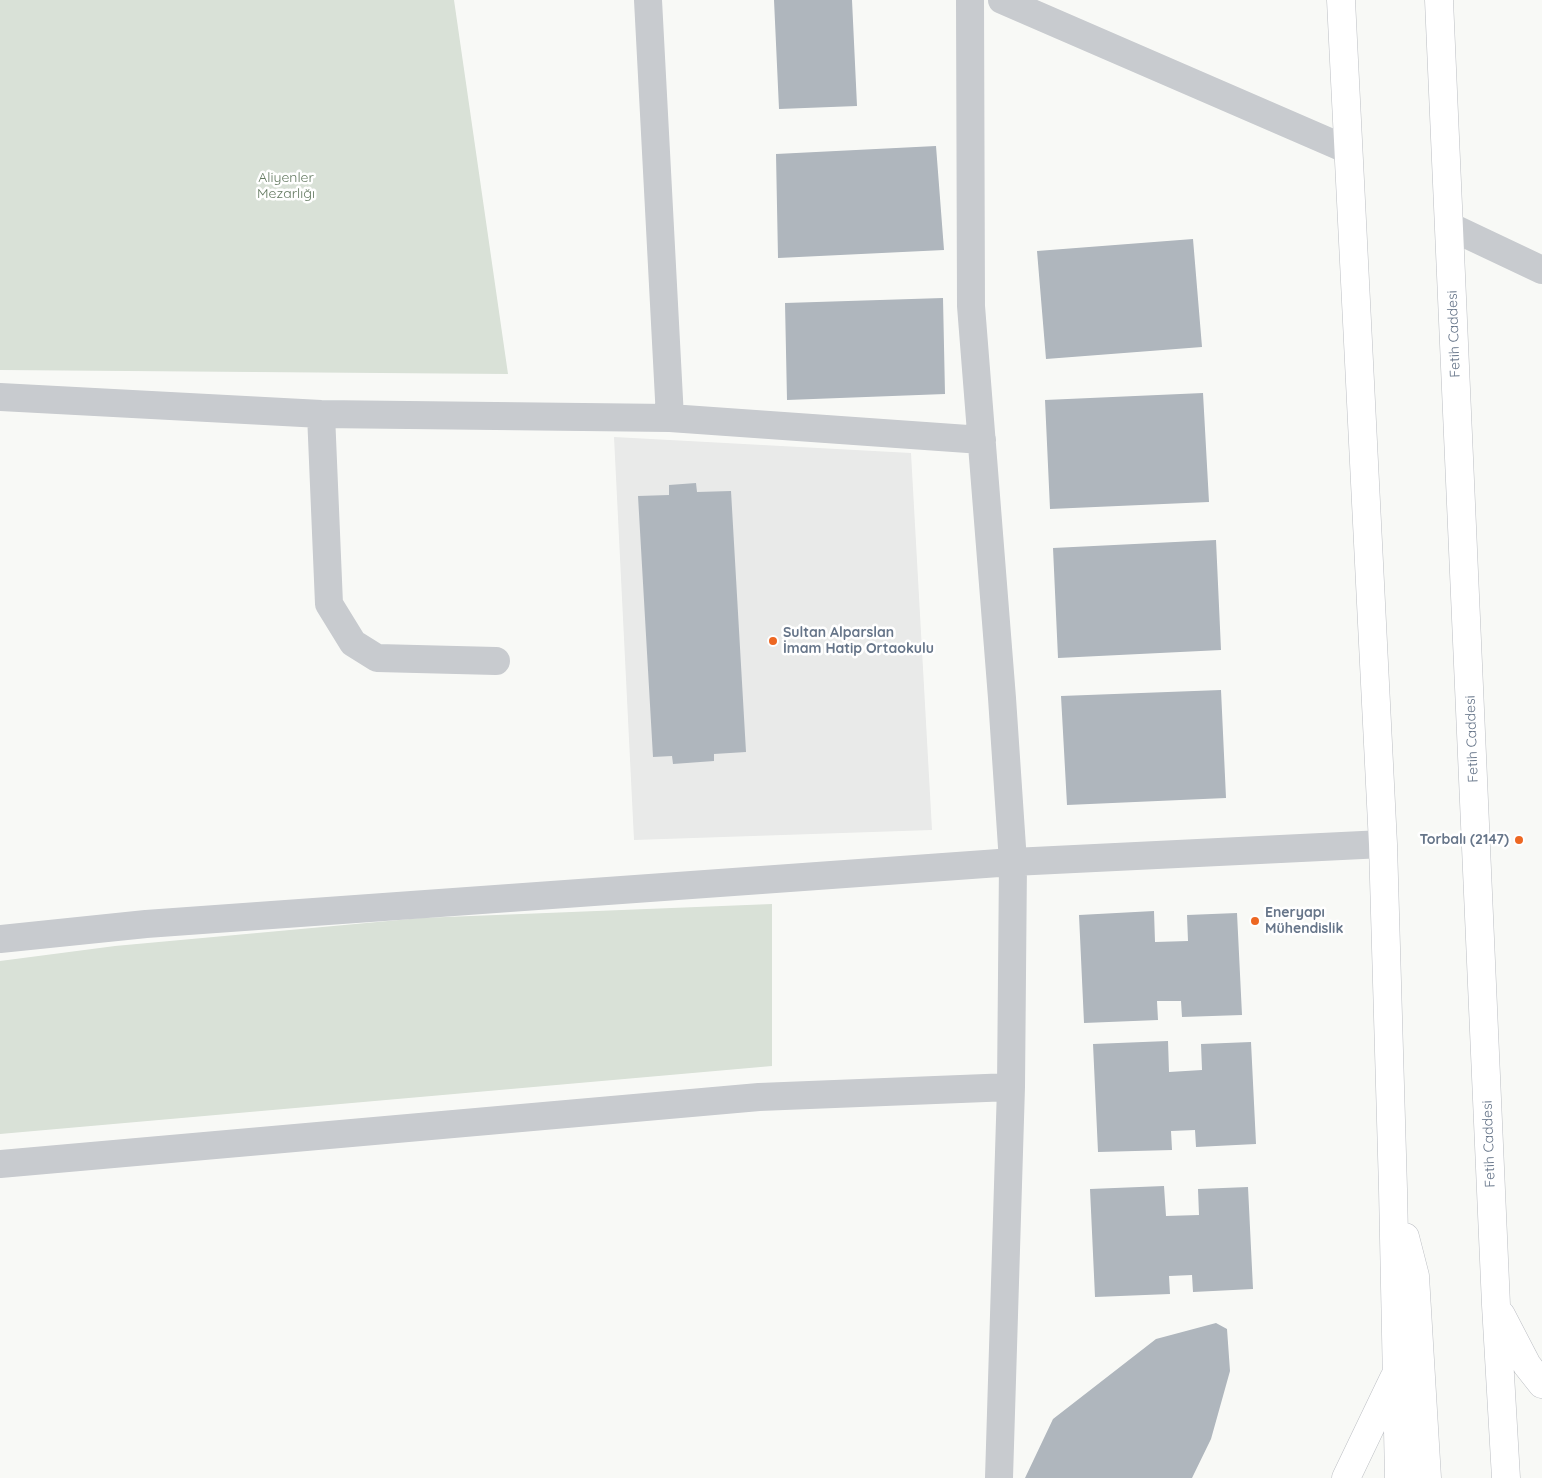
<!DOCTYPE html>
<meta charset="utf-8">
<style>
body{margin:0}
canvas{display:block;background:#f8f9f6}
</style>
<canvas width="1542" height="1478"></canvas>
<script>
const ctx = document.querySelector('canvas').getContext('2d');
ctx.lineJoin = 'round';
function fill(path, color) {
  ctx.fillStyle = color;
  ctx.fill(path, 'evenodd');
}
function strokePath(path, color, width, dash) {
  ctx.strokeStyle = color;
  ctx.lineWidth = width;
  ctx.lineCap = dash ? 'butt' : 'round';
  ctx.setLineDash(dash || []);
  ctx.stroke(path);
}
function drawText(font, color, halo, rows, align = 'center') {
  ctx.font = font + ' Quicksand,sans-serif';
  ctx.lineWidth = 5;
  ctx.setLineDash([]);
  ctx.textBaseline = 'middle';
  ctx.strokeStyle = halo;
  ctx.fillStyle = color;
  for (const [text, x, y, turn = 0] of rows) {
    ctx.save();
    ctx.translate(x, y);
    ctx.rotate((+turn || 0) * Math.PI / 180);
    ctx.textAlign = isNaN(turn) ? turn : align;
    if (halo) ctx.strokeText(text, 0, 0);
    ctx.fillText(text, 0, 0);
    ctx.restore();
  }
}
const built = new Path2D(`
 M 614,437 L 911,453 L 932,830 L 634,840 Z`);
const green = new Path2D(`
 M 0,0 L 454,0 L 508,374 L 0,370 Z
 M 772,904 L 772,1066 L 0,1134 L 0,961 L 115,946 L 421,918 Z`);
const building = new Path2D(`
 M 774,0 L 852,0 L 857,106 L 779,109 Z
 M 936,146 L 944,250 L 778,258 L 776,154 Z
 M 1193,239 L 1202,347 L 1046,359 L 1037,251 Z
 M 943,298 L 945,394 L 787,400 L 785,303 Z
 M 1203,393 L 1209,502 L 1050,509 L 1045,400 Z
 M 696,483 L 697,492 L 731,491 L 746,752 L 714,754 L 714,761 L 673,764 L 672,756 L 653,757 L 638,496 L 669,495 L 669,485 Z
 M 1216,540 L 1221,650 L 1058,658 L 1053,548 Z
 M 1221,690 L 1226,798 L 1067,805 L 1061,696 Z
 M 1154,911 L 1155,942 L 1188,941 L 1187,915 L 1237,913 L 1242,1015 L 1182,1017 L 1181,1001 L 1157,1001 L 1158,1020 L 1084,1023 L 1079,915 Z
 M 1168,1041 L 1169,1072 L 1202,1070 L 1201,1044 L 1251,1042 L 1256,1144 L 1196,1147 L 1195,1130 L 1171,1131 L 1172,1150 L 1098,1152 L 1093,1044 Z
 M 1164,1186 L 1166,1216 L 1199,1215 L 1198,1189 L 1248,1187 L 1253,1289 L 1193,1292 L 1192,1275 L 1169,1276 L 1170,1294 L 1095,1297 L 1090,1189 Z
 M 1216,1323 L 1227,1329 L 1230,1371 L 1211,1439 L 1192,1478 L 1025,1478 L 1053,1419 L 1156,1339 Z`);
const minor = new Path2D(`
 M 648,0 L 670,418
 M 970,0 L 971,306 L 1002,698 L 1013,862 L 1011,1087 L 999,1478
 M 1002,0 L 1348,150
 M 1449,226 L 1542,270
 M 0,397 L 321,414 L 670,418 L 982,440
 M 321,414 L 329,604 L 353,643 L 377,658 L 496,661
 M 0,939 L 146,924 L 1013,862 L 1383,844
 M 0,1164 L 759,1097 L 1011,1087`);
const major = new Path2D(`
 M 1341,0 L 1383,844 L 1393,1189 L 1399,1478
 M 1439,0 L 1496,1305 L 1506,1478
 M 1405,1237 L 1415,1276 L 1427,1478
 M 1501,1315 L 1527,1365 L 1542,1384
 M 1346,1478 L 1394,1378`);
const markers = [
 [773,641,5,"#ed6722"],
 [1519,840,5,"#ed6722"],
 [1255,921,5,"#ed6722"]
];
const parkNames = [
 ["Aliyenler",286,178],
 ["Mezarlığı",286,194]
];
const streetNames = [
 ["Fetih Caddesi",1454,334,-92],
 ["Fetih Caddesi",1472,739,-92],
 ["Fetih Caddesi",1489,1144,-92]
];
const poiNames = [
 ["Sultan Alparslan",783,633],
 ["İmam Hatip Ortaokulu",783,649],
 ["Torbalı (2147)",1509,840,"right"],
 ["Eneryapı",1265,913],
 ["Mühendislik",1265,929]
];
fill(built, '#e9eae9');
fill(green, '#d9e1d7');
fill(building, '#afb6bd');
strokePath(major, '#bbbec3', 29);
strokePath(minor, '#c8cbcf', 28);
strokePath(major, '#fff', 28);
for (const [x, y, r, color] of markers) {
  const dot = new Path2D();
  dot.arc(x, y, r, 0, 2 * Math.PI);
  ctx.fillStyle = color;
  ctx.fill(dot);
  strokePath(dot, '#fff', 2);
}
drawText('14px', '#647a61', '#fff', parkNames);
drawText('14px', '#667589', '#fff', streetNames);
drawText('bold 14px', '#667589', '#fff', poiNames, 'left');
</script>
